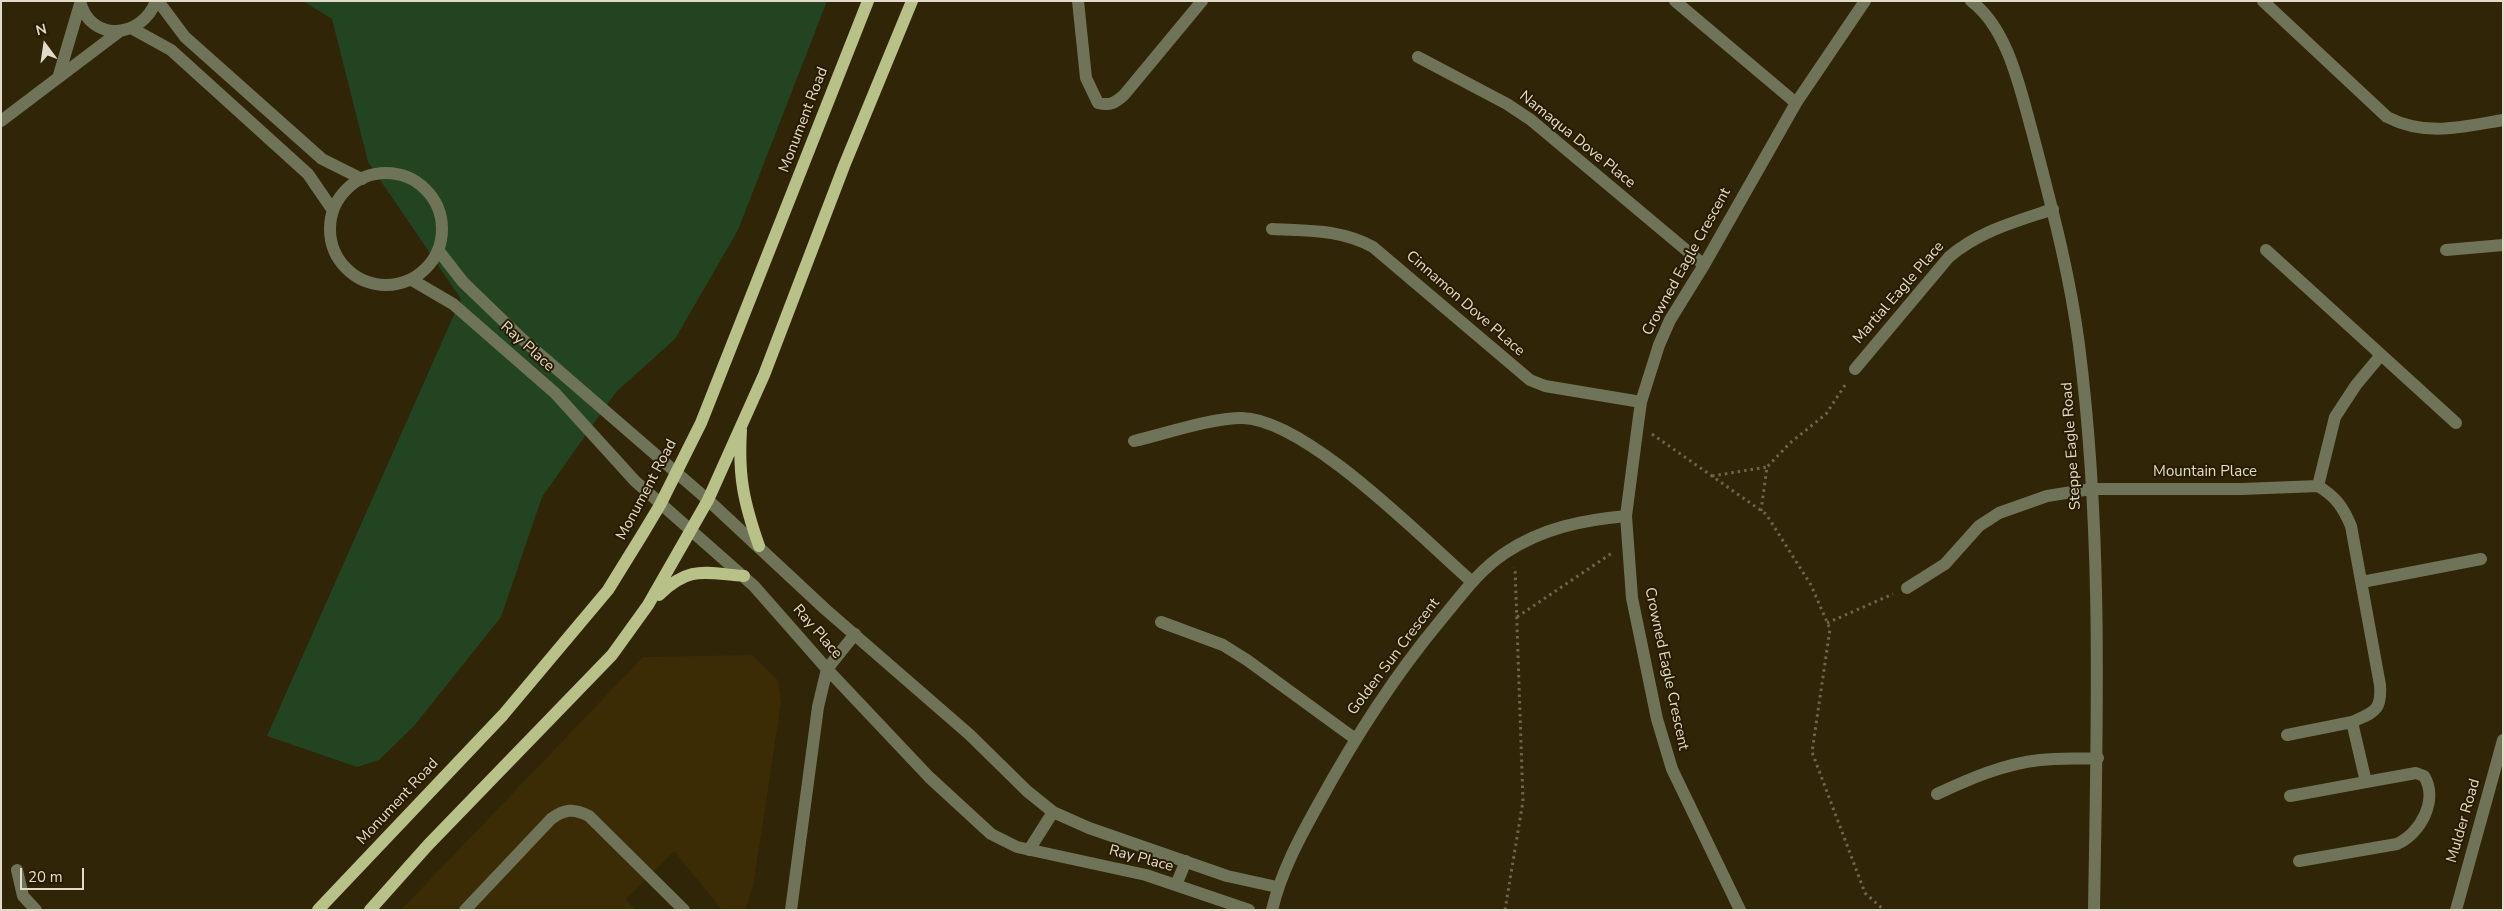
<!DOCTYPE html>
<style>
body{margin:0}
#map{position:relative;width:2504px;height:911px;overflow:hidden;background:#302507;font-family:"Nunito Sans",sans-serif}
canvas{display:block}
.frame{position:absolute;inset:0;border:2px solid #e2dbca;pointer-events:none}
.north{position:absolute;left:20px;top:20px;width:50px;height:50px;-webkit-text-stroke:4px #271b00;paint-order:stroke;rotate:346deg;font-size:14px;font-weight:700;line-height:20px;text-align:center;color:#e2dbca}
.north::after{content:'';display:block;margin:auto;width:18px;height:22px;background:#e2dbca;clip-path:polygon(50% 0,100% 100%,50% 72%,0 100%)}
.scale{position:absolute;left:20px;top:868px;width:64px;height:22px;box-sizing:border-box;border:2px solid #e2dbca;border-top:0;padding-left:6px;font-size:15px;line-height:18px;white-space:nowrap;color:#e2dbca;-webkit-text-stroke:4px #271b00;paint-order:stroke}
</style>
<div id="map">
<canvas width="2504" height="911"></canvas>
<div class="frame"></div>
<div class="north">N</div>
<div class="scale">20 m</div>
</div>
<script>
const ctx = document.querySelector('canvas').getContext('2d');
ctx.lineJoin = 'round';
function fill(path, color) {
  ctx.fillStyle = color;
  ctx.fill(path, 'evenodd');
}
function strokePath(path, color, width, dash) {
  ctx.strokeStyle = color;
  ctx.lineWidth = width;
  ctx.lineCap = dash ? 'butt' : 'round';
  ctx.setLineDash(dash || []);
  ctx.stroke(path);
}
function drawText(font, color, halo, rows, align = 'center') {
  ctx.font = font + ' "Nunito Sans",sans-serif';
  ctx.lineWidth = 4;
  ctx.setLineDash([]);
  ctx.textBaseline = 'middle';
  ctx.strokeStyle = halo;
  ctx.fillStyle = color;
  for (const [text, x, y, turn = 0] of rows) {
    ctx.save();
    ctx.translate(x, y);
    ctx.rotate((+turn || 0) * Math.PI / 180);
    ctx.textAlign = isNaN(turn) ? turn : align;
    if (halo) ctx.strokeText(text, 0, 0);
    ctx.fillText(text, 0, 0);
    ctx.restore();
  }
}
const built = new Path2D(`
 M 752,655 L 778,680 L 781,703 L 753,887 L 745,910 L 722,910 L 674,851 L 626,899 L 635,910 L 401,910 L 643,657 Z`);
const green = new Path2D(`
 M 303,1 L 827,1 L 738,230 L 675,339 L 616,392 L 542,497 L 501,617 L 414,726 L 379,760 L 357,767 L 267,736 L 461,299 L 368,162 L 332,19 Z`);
const path = new Path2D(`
 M 1652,434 L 1766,514 L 1811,585 L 1830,629 L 1812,752 L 1865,893 L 1884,910
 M 1712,476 L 1767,467
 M 1761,511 L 1767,467 L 1790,443 L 1826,414 L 1847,382
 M 1517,617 L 1612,553
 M 1827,623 L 1893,594
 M 1505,910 L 1523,801 L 1515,567`);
const minor = new Path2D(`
 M 80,1 C 90,43 142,39 156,1
 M 158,1 L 185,37 L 322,159 L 362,179
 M 1078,1 L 1086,78 L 1098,103 C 1110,106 1115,103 1124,95 L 1202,1
 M 1675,1 L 1796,103
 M 1971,1 C 2009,29 2021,93 2033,135 C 2051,204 2070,274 2079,345 C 2103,532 2097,722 2094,910
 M 2263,1 L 2387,117 C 2426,137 2462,127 2503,120
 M 133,29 L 171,50 L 308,174 L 332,209
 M 1418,57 L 1507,104 L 1531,120 L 1704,265
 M 59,75 L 80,4
 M 1,121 L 120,31
 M330 229a56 56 0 1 1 112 0a56 56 0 1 1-112 0Z
 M 1272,229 C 1308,231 1340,229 1373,247 L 1530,380 L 1545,386 L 1641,402
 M 438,250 L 463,282 L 521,338 L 708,500 L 825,609 L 970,735 L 1027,791 L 1053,812 L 1089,828 L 1227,876 L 1277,887
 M 2266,250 L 2456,423
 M 2446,250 L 2503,245
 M 412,280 L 453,304 L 555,393 L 635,481 L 754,586 L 827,669 L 929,777 L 991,834 L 1017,847 L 1146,875 L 1249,910
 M 1855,369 L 1949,257 C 1979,231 2015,222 2053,209
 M 1134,441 C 1165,434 1210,418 1242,418 C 1306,419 1422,538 1471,581
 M 2318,486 L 2335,417 L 2356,385 L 2381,355
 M 2362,582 L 2481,559
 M 1907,588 L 1945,564 L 1979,526 L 1999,513 L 2047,496 L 2091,489 L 2242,489 L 2318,486
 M 1161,622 L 1223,645 L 1247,660 L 1354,738
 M 2287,735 L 2352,722
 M 1937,794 C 1969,779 2003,764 2040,760 C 2059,758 2079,759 2098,758
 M 2290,796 L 2366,782
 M 1029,850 L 1053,812
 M 2299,861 L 2397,844 C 2420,834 2439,800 2424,776 L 2416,773 L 2366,782 L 2352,722 C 2373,712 2382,712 2380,685 L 2351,526 C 2343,507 2336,497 2318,486
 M 17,870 L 23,896 L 36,910
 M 1176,885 L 1186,861
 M 465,910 L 551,819 C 564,809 574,808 589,816 L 684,910
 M 791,910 L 818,707 L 827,669 L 855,634
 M 1272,910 C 1281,872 1300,837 1319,803 C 1355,737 1392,679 1440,621 C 1461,596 1478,571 1505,553 C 1542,528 1583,520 1626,516
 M 1740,910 L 1672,769 L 1657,719 L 1632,598 L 1626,516 L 1638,424 L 1641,402 L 1659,345 L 1670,320 L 1704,265 L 1796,103 L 1865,1
 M 2456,910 L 2503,740`);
const major = new Path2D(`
 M 741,430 C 738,477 744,503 759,546
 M 659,595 C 689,565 705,573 744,576
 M 318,910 L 503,715 L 608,590 L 642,535 L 660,505 L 701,423 L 868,1
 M 370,910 L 428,845 L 612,655 L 648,605 L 708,500 L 764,375 L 844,166 L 912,1`);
const streetNames = [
 ["Monument Road",804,120,-69],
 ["Namaqua Dove Place",1577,140,39],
 ["Crowned Eagle Crescent",1687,262,-61],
 ["Martial Eagle Place",1899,293,-49],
 ["Cinnamon Dove PLace",1465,304,41],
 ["Ray Place",527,347,42],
 ["Steppe Eagle Road",2072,446,-94],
 ["Mountain Place",2205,472],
 ["Monument Road",647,490,-62],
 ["Ray Place",817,632,49],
 ["Golden Sun Crescent",1394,657,-53],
 ["Crowned Eagle Crescent",1666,669,78],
 ["Monument Road",398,802,-47],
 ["Mulder Road",2464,821,-74],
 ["Ray Place",1141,859,15]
];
fill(built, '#3b2c05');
fill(green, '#234421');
strokePath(path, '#6f654c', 3, [2.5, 4]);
strokePath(minor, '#6f7458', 12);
strokePath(major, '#b8c187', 12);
drawText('15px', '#e2dbca', '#271b00', streetNames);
</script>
